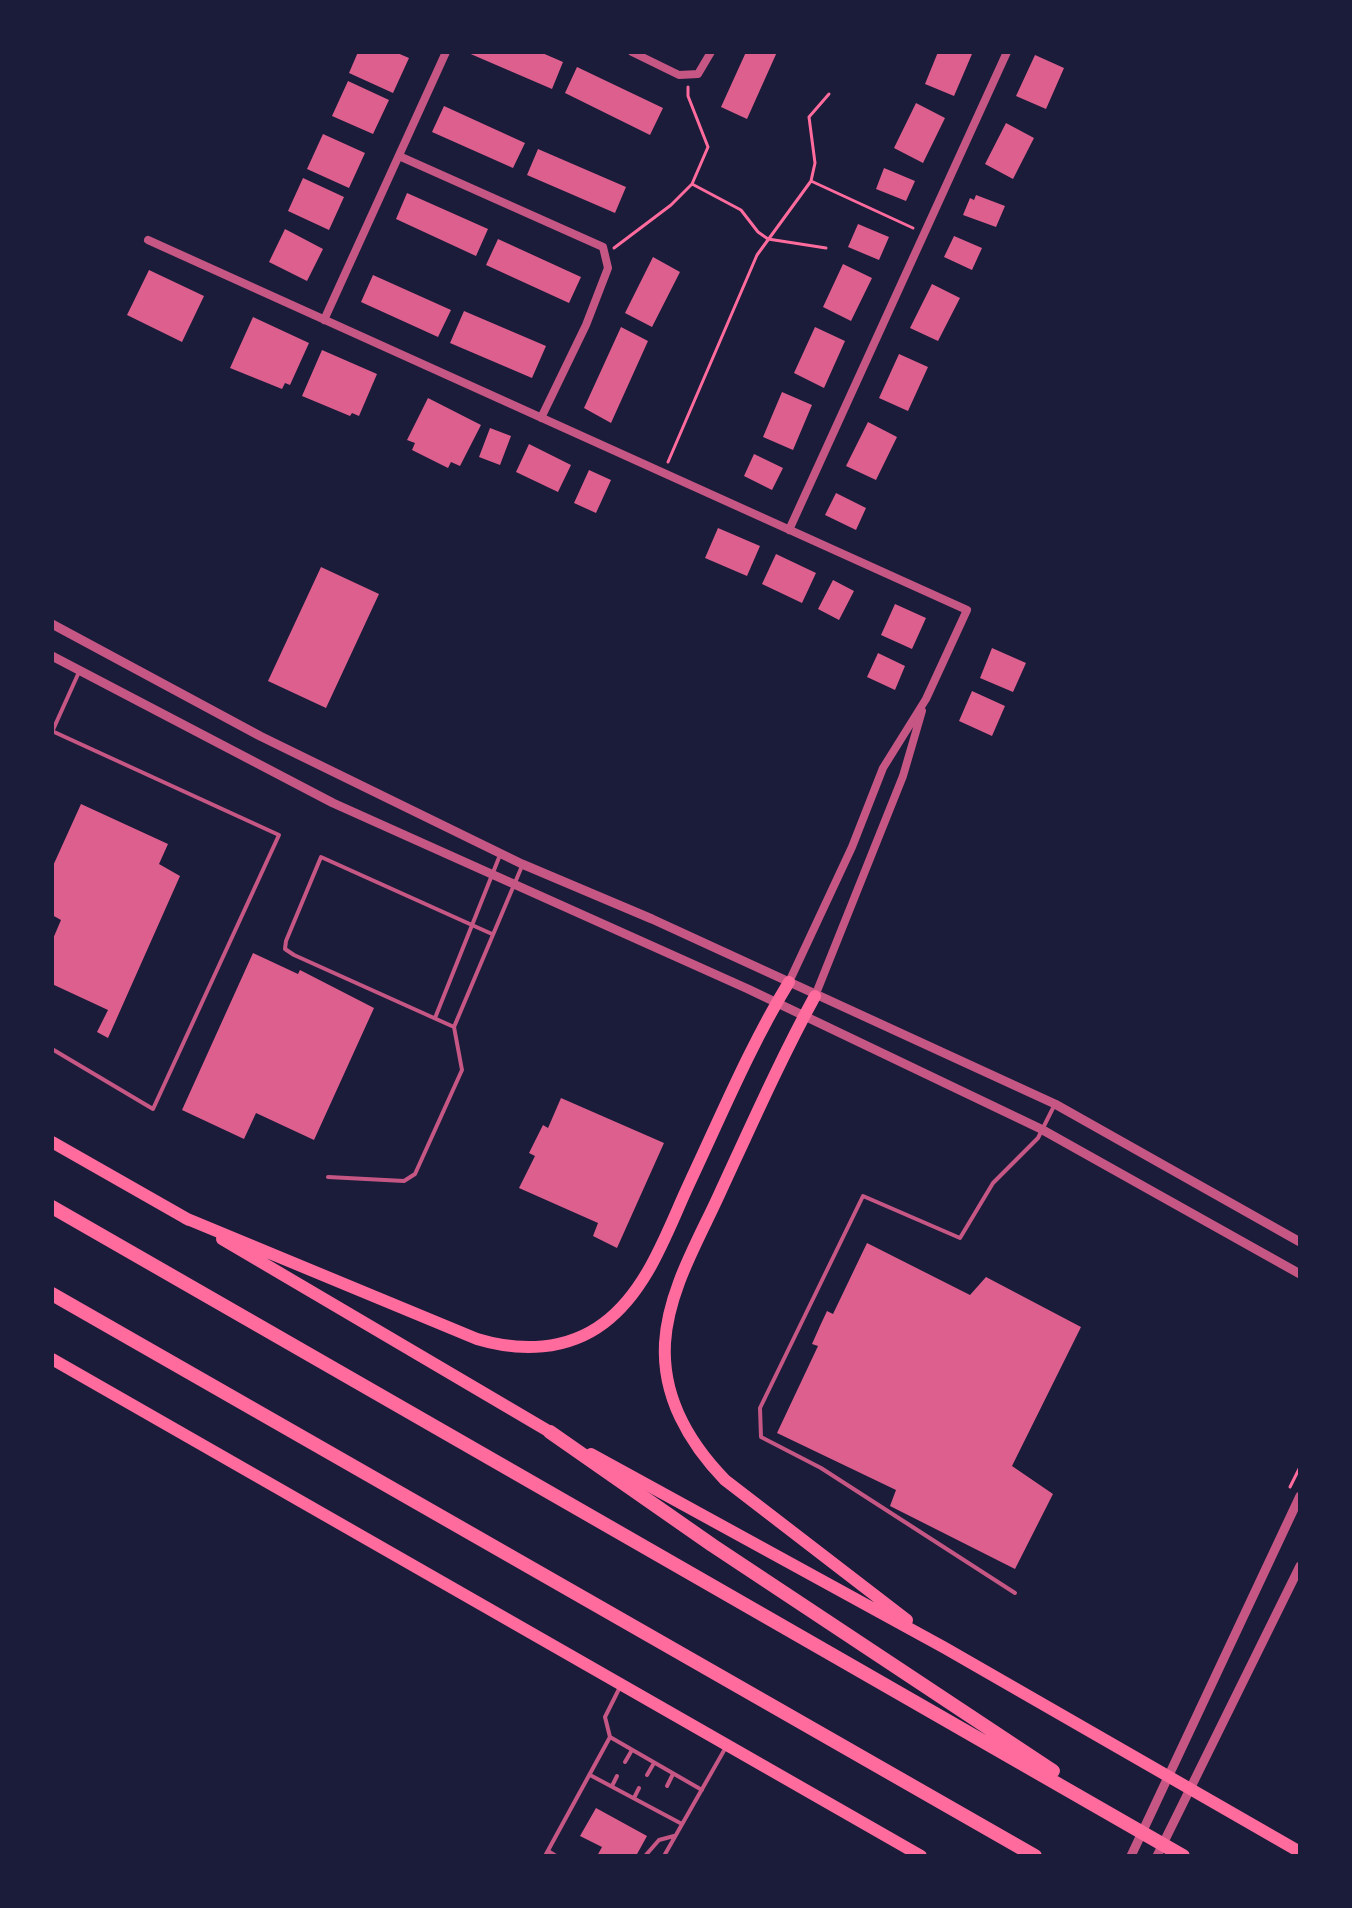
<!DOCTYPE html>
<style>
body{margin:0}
#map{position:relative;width:1352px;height:1908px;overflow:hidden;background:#1b1b3a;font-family:"Nunito Sans",sans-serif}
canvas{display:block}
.frame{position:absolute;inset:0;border:54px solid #1b1b3a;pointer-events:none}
</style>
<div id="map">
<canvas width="1352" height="1908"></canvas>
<div class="frame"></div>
</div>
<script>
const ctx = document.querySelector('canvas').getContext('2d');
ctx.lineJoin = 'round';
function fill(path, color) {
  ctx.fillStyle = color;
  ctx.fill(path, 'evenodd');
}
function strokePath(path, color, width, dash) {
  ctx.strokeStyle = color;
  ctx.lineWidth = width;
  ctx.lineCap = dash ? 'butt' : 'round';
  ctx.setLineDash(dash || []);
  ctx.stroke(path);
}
const building = new Path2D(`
 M 358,52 L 395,52 L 409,58 L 393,93 L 349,73 Z
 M 466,52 L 540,52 L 563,62 L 552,89 Z
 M 746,52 L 777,52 L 747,119 L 721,107 Z
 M 938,52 L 972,54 L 954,96 L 925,84 Z
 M 1035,55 L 1064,68 L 1046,109 L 1016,96 Z
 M 577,67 L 663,108 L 650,135 L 565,93 Z
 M 348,81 L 389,100 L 373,134 L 332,116 Z
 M 916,103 L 945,118 L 923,163 L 894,148 Z
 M 444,106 L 525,143 L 513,168 L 432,132 Z
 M 1006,123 L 1034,138 L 1013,179 L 985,164 Z
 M 323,134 L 365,153 L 349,188 L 307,169 Z
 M 538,149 L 626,187 L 615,213 L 527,175 Z
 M 884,168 L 915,181 L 906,201 L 876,189 Z
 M 303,178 L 344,197 L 329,230 L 288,211 Z
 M 407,193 L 488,229 L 476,256 L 396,219 Z
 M 976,195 L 1005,206 L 996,227 L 963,215 L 970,198 L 974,200 Z
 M 858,224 L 889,237 L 879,260 L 848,247 Z
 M 285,229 L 323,249 L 307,281 L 269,262 Z
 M 954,236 L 982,248 L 972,270 L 944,257 Z
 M 498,239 L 581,277 L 569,303 L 486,265 Z
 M 653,257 L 680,272 L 652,327 L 625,313 Z
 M 843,264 L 872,278 L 851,321 L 823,307 Z
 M 149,270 L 204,296 L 182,342 L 127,315 Z
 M 373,275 L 451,310 L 438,337 L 361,302 Z
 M 932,284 L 960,298 L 938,341 L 910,328 Z
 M 464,311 L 546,346 L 532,378 L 450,343 Z
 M 253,317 L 309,343 L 290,385 L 285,383 L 282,389 L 230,368 Z
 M 621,327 L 648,341 L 611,423 L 584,408 Z
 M 815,327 L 845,341 L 824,388 L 794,373 Z
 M 322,350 L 377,374 L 359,416 L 352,413 L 350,416 L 302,396 Z
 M 899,354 L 928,367 L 908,411 L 879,398 Z
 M 782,392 L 812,405 L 793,450 L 763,437 Z
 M 428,398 L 481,425 L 460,466 L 451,462 L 448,468 L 412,450 L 415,443 L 407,440 Z
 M 868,422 L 897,437 L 876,480 L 846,466 Z
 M 490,428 L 511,436 L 500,465 L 479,457 Z
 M 529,444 L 571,465 L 558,492 L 516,472 Z
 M 754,454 L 783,468 L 772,490 L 744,476 Z
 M 589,470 L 611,480 L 596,513 L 574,503 Z
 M 836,493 L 866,508 L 856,530 L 825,515 Z
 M 718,528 L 760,546 L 747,576 L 705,558 Z
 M 776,554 L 816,573 L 802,603 L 762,584 Z
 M 321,567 L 379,594 L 326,708 L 268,681 Z
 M 833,580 L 854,591 L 839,620 L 818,609 Z
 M 895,604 L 926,618 L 912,649 L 881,635 Z
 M 992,648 L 1026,663 L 1013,692 L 980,678 Z
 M 878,653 L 905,666 L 895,690 L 867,677 Z
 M 972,691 L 1005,706 L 992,736 L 959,721 Z
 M 81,804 L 168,844 L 159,864 L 180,876 L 108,1038 L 97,1032 L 108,1010 L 52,984 L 52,941 L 61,920 L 52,915 L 52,868 Z
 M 253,953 L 298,974 L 300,970 L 374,1008 L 314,1140 L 256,1113 L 244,1139 L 182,1110 Z
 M 561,1098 L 664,1143 L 617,1248 L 593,1236 L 598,1223 L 519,1188 L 535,1156 L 529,1153 L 543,1125 L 548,1128 Z
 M 867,1243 L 970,1295 L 986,1277 L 1081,1327 L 1012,1466 L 1053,1494 L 1015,1569 L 890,1506 L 896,1490 L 777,1433 L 818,1346 L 812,1344 L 820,1326 L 827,1311 L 833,1314 Z
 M 596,1808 L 647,1836 L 636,1856 L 597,1856 L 602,1847 L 580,1836 Z`);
const path = new Path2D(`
 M 811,181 L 913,228
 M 692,184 L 741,210 L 758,232 L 768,239 L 826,248
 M 614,248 L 671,205 L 692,184 L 708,147 L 688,96 L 688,87
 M 668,462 L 757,255 L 811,181 L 815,163 L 809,117 L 829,94
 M 1290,1487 L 1300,1467`);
const service = new Path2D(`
 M 52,732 L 79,672
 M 435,1018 L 500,855
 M 454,1027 L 294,955 L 285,949 L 286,941 L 321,857 L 492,934
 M 52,1049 L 153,1109 L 279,835 L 52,731
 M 328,1177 L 404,1181 L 415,1174 L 462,1070 L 454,1027 L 522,866
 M 1015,1593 L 821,1468 L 761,1437 L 760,1408 L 863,1196 L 960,1238 L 993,1183 L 1038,1138 L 1054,1106
 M 610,1737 L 702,1790
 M 625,1762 L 632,1750
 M 590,1775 L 682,1824
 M 647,1775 L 654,1763
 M 612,1786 L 617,1776
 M 667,1786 L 673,1774
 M 634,1798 L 639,1788
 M 548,1851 L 556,1856
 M 545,1856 L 610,1737 L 605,1717 L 620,1687
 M 645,1856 L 659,1840 L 674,1836
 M 664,1856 L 726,1747`);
const minor = new Path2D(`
 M 632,52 L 679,75 L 698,74 L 711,52
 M 399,156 L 603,247 L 608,268 L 586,325 L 541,418
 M 148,240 L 967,610 L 926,699 L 883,768 L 852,847 L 789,982
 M 324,320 L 446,52
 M 789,530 L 1007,52
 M 815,996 L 903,776 L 922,711`);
const tertiary = new Path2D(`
 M 52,624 L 260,736 L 522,864 L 652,919 L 1055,1104 L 1300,1242
 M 52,656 L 333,803 L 748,989 L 1041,1129 L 1300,1274
 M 1131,1856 L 1300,1496
 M 1157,1856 L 1300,1566`);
const primary = new Path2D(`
 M 815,996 C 780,1060 750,1128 719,1195 C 698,1241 668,1291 665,1343 C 662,1396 689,1443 725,1480 L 907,1620
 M 591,1454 L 945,1648 L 1300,1852`);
const trunk = new Path2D(`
 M 52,1142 L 189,1220
 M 185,1218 L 477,1339 C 520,1352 567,1351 604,1323 C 648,1290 667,1231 689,1184 C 721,1116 750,1046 789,982
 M 222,1239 L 550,1432
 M 52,1359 L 921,1856`);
const motorway = new Path2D(`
 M 52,1207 L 1183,1856
 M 52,1294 L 1035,1856
 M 550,1432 L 712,1545 L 1053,1771`);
fill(building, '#dd5f8e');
strokePath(path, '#ff6b9d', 3);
strokePath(service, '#c65784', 4);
strokePath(minor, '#c65784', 8);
strokePath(tertiary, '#c65784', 9);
strokePath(primary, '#ff6b9d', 12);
strokePath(trunk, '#ff6b9d', 12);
strokePath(motorway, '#ff6b9d', 14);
</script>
